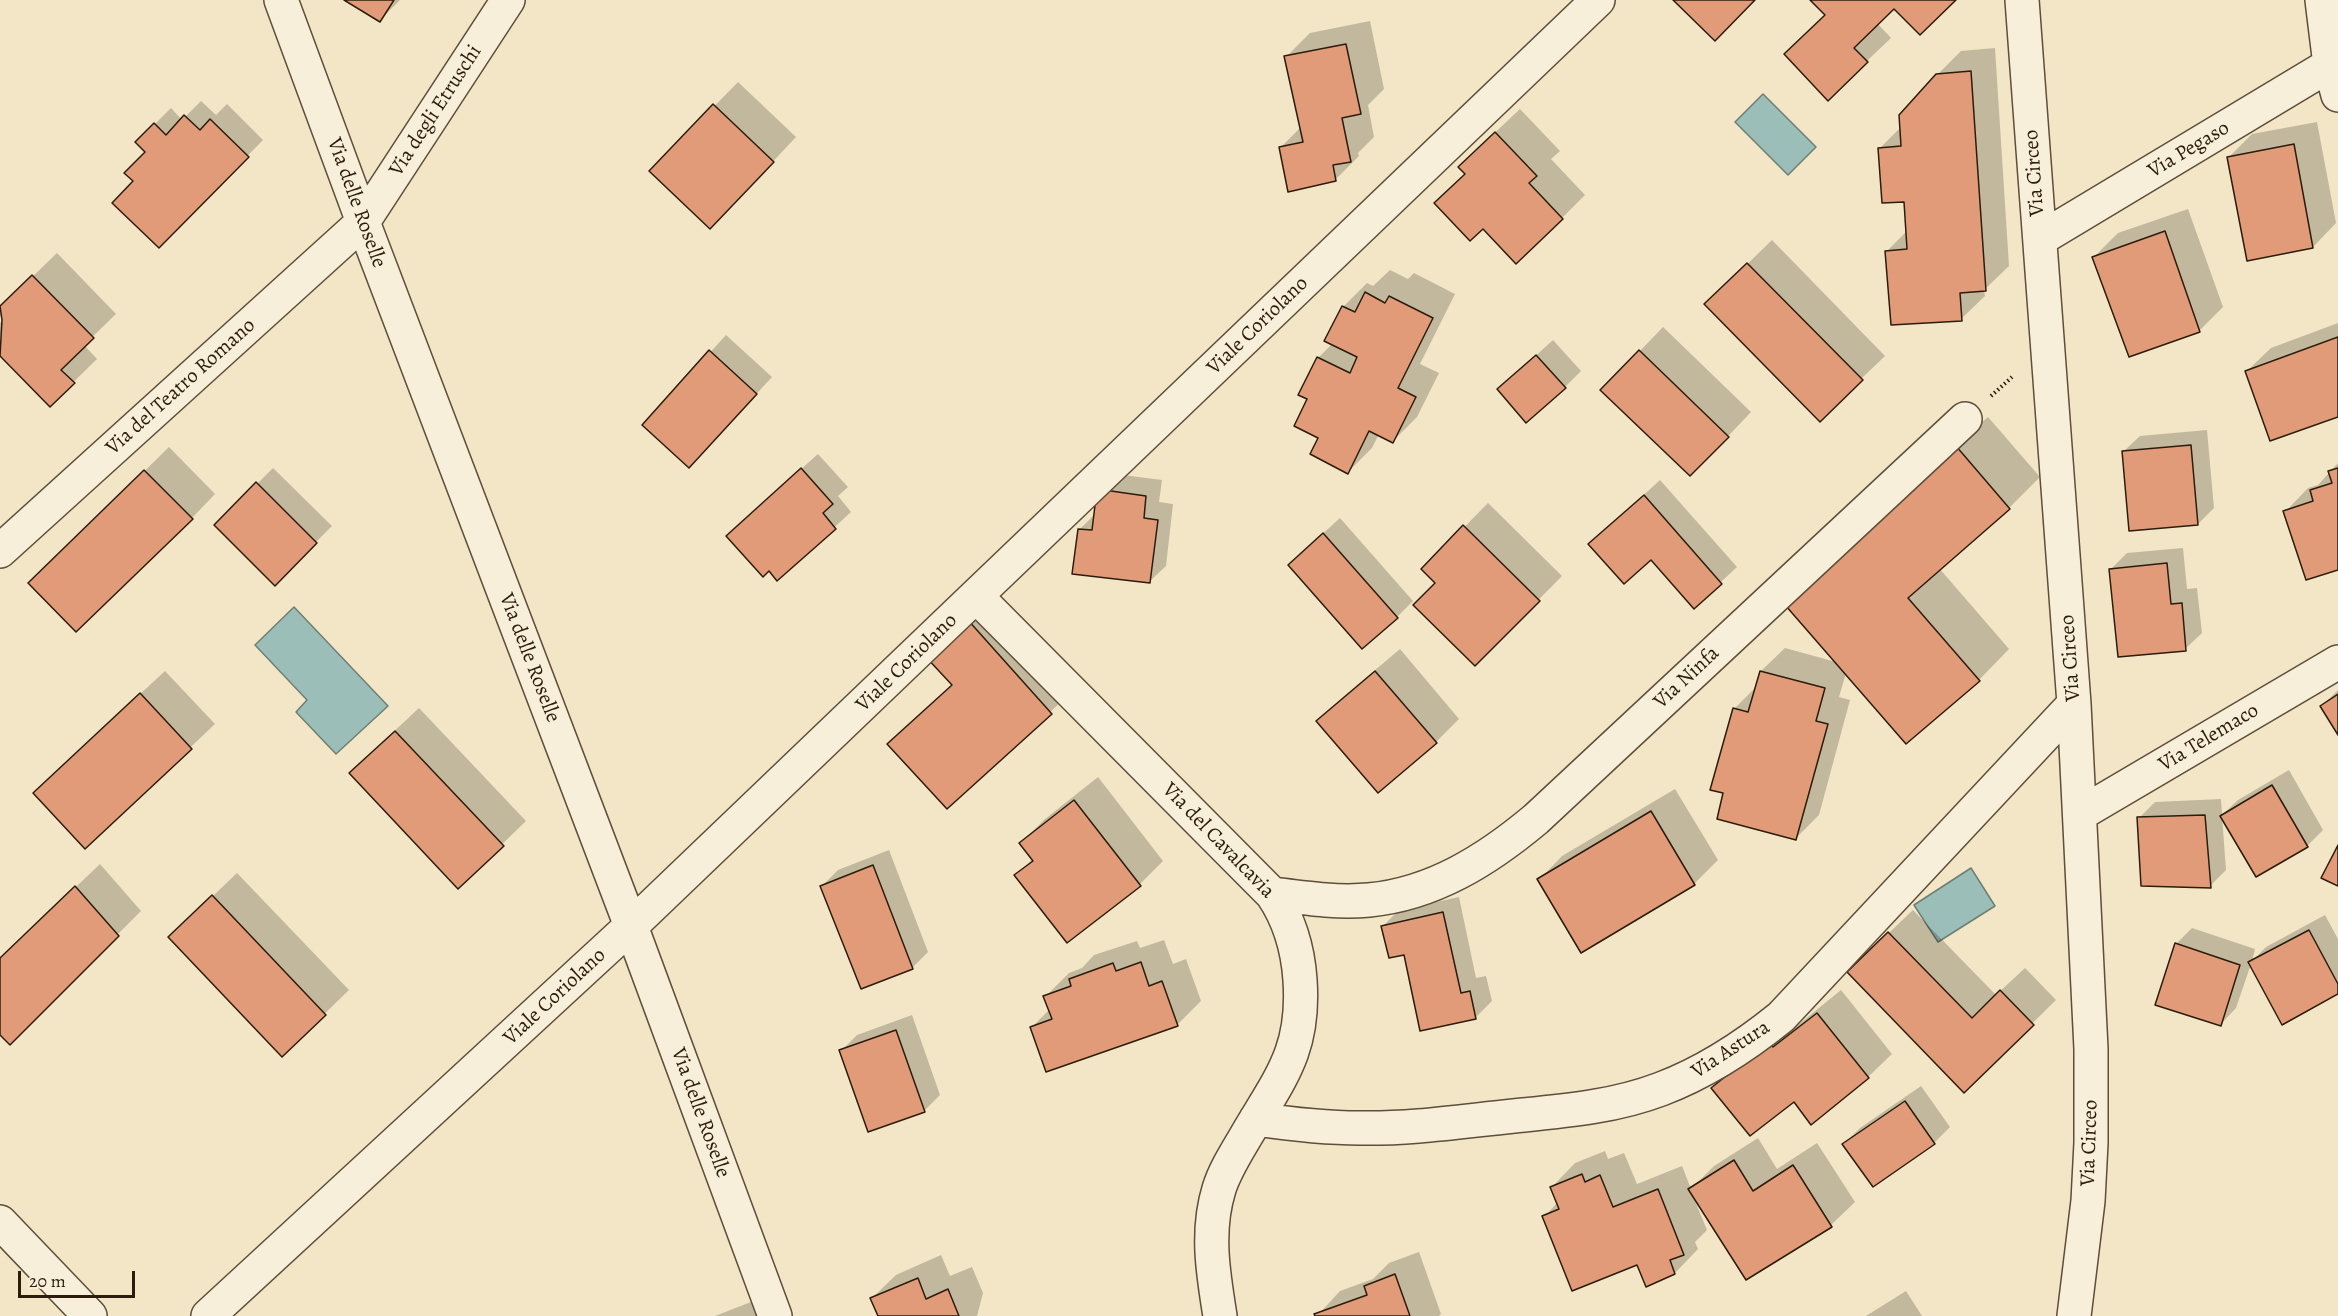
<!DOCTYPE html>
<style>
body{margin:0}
#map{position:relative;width:2338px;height:1316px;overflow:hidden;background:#f2e6c6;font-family:Alegreya,serif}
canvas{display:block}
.scale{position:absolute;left:18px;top:1271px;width:117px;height:27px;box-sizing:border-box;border:3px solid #2c1c0c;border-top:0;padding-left:8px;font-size:18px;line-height:21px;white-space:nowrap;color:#2c1c0c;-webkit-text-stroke:4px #f7efda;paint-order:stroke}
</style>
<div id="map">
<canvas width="2338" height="1316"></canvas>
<div class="scale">20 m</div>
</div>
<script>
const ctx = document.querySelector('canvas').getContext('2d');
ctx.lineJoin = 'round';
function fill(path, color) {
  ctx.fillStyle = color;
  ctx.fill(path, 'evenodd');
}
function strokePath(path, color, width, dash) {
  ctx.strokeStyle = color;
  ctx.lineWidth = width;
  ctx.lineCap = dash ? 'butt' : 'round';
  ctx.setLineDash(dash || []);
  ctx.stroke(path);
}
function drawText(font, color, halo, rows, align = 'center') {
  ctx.font = font + ' Alegreya,serif';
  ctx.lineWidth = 6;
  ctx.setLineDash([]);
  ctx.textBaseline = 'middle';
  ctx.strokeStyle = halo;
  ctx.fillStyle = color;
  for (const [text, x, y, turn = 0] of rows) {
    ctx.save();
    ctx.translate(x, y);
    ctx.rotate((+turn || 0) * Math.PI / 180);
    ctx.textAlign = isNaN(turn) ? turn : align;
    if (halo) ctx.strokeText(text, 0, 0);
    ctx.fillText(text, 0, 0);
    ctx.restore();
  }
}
const water = new Path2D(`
 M 1763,94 L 1816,147 L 1788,175 L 1735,122 Z
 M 294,607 L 388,706 L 336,754 L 296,712 L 307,700 L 255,645 Z
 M 1971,868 L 1995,906 L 1938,942 L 1914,905 Z`);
const shadow = new Path2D(`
 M 347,0 L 400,0 L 380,20 Z
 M 1812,0 L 1954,0 L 1894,6 L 1877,23 L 1891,38 L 1828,98 L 1826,14 Z
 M 1370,21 L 1384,89 L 1368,105 L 1374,137 L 1358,153 L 1359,156 L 1335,180 L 1280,148 L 1301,127 L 1286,57 L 1310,33 Z
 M 1995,48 L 2009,266 L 1984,290 L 1985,296 L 1961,319 L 1887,251 L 1908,230 L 1906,200 L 1880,148 L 1901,127 L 1937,75 L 1961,51 Z
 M 738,82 L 796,137 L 733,204 L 651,171 Z
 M 201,101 L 216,115 L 227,104 L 263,140 L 159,246 L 135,181 L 147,152 L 137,142 L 171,108 L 182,120 Z
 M 1520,109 L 1560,151 L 1551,159 L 1585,195 L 1562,218 L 1466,173 L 1484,143 Z
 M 2317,122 L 2336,223 L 2313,247 L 2228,158 L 2252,134 Z
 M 2188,209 L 2223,307 L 2200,330 L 2130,356 L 2094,257 L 2118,233 Z
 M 1772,240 L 1885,356 L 1861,379 L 1730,281 Z
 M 57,253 L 116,314 L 84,345 L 97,359 L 50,405 L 0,353 L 0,323 L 3,320 L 0,316 L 0,308 Z
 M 1390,270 L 1408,279 L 1414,273 L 1455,294 L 1420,364 L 1439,373 L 1417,417 L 1393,441 L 1379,434 L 1372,448 L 1348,472 L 1320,437 L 1309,399 L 1300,394 L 1318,358 L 1332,344 L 1343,307 L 1367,283 L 1373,286 Z
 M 2338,323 L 2338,415 L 2247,371 L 2271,348 Z
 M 1663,327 L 1751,412 L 1714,451 L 1640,351 Z
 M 726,335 L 772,377 L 705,450 L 644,425 Z
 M 1553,340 L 1581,371 L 1565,387 L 1499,389 Z
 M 1988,417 L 2040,477 L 2009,508 L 1939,568 L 2009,649 L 1979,680 L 1846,673 L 1839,697 L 1850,700 L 1819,815 L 1795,839 L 1725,792 L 1734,709 L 1757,686 L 1761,671 L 1785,648 L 1836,662 L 1811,567 Z
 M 2207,430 L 2214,508 L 2198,524 L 2123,452 L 2140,436 Z
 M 169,447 L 215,494 L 192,518 L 54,560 Z
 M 818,454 L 848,487 L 838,496 L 851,512 L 778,579 L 744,520 Z
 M 2338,463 L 2338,568 L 2285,512 L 2308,488 L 2318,485 Z
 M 273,468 L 332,526 L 275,583 L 216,525 Z
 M 1115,474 L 1162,480 L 1159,502 L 1173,504 L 1166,566 L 1149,582 L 1080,529 L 1096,513 Z
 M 1660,480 L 1737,567 L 1694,607 L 1652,558 L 1590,544 Z
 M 1488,503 L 1562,576 L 1475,664 L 1437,583 L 1423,569 Z
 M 1340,518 L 1413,601 L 1397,617 L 1306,549 Z
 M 2183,548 L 2187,589 L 2197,588 L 2202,633 L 2185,649 L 2111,569 L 2127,553 Z
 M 991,596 L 1075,689 L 947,807 L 889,744 L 953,684 L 927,656 Z
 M 1400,649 L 1459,719 L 1436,742 L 1318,721 L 1342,698 Z
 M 165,671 L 215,724 L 85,847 L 59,769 Z
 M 2338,690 L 2338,732 L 2322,706 Z
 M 419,708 L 526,821 L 458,887 L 374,750 Z
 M 2289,770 L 2323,830 L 2307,846 L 2222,816 L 2226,870 L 2210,886 L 2139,818 L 2155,802 L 2221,799 L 2222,815 L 2238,800 Z
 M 1098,777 L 1163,861 L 1140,884 L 1016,876 L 1033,858 L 1021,843 L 1045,819 Z
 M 1675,789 L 1718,860 L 1694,884 L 1539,880 L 1562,856 Z
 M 889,850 L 928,952 L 912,968 L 822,886 L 838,870 Z
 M 100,864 L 141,911 L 10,1042 L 0,1033 L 0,959 Z
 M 237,873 L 349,990 L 282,1055 L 194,914 Z
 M 1459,897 L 1476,978 L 1486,976 L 1492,1001 L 1476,1017 L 1405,953 L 1383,926 L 1399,910 Z
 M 1913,910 L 1996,995 L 2025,968 L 2056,1000 L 1964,1091 L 1872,949 Z
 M 2325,915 L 2338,939 L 2338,992 L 2251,964 L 2236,1008 L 2220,1025 L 2176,944 L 2192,928 L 2255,949 L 2252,961 L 2266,947 Z
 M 1164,940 L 1173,964 L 1186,959 L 1201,1001 L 1178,1024 L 1047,1070 L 1032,1027 L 1050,1009 L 1045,997 L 1069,973 L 1082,968 L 1094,955 L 1137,941 L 1140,948 Z
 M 1841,990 L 1892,1054 L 1868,1077 L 1794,1100 L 1713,1088 L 1737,1064 L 1794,1020 L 1798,1025 Z
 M 912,1015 L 940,1095 L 924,1111 L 841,1051 L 857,1035 Z
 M 1921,1086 L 1950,1127 L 1934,1143 L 1844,1144 L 1860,1128 Z
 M 1758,1138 L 1777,1169 L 1817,1143 L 1855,1202 L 1831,1225 L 1747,1278 L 1695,1201 L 1707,1230 L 1695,1242 L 1698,1249 L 1675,1273 L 1638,1263 L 1544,1217 L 1558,1202 L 1552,1187 L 1575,1163 L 1605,1151 L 1608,1159 L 1624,1153 L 1637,1184 L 1682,1166 L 1691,1189 L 1714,1166 Z
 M 1419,1252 L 1441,1314 L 1439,1316 L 1317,1316 L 1340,1291 L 1373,1279 L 1389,1263 Z
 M 941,1255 L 950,1276 L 972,1267 L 983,1293 L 977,1316 L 879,1316 L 872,1298 L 896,1275 Z
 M 1906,1291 L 1922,1316 L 1866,1316 Z
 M 769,1295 L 777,1316 L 715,1316 Z`);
const building = new Path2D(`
 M 344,0 L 394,0 L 380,22 Z
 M 1673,0 L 1755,0 L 1715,41 Z
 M 1810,0 L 1956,0 L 1920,35 L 1894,9 L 1854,48 L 1868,62 L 1828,101 L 1784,54 L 1825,15 Z
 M 1346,44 L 1361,114 L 1342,118 L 1351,162 L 1333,165 L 1336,181 L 1288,192 L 1279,147 L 1303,142 L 1284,56 Z
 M 1971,71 L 1986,291 L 1960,293 L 1962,321 L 1891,325 L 1885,251 L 1907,249 L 1904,202 L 1882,203 L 1878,148 L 1901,146 L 1899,115 L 1936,74 Z
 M 713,104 L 774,162 L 710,229 L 649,171 Z
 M 184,115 L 200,130 L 210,119 L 249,157 L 159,248 L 112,203 L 133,181 L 124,173 L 145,152 L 135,142 L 154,123 L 166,135 Z
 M 1495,132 L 1537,176 L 1529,183 L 1563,219 L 1516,264 L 1483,229 L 1470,241 L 1434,203 L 1465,174 L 1458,167 Z
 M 2294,144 L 2313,248 L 2247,261 L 2227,157 Z
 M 2165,231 L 2200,332 L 2129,357 L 2092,257 Z
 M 1747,263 L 1863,380 L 1820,422 L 1704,304 Z
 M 32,275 L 94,338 L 61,370 L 75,383 L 50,407 L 0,356 L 2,320 L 0,306 Z
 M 1365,292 L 1385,303 L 1389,296 L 1433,318 L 1398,388 L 1416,397 L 1393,443 L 1369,431 L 1348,474 L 1310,454 L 1318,438 L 1294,426 L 1307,399 L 1298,395 L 1317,357 L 1350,373 L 1357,357 L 1324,341 L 1342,306 L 1355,312 Z
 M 2338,337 L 2338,417 L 2270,441 L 2245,371 Z
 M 709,350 L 757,394 L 689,468 L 642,425 Z
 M 1639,350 L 1729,437 L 1690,476 L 1600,390 Z
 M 1536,355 L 1566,388 L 1526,423 L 1497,389 Z
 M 2191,445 L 2198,525 L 2129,531 L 2122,451 Z
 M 1956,446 L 2010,509 L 1908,598 L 1980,681 L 1906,744 L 1779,598 Z
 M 801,468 L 833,504 L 823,513 L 836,529 L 777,581 L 769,571 L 763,577 L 726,536 Z
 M 2338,468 L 2338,570 L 2306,580 L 2283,511 L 2313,501 L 2310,490 L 2332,483 L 2328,471 Z
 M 144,470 L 193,519 L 76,632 L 28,583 Z
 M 256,482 L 317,543 L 275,586 L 214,525 Z
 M 1097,489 L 1146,496 L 1144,518 L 1158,520 L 1150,583 L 1072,574 L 1078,529 L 1092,530 Z
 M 1644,495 L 1722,584 L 1694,609 L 1651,560 L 1624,584 L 1588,544 Z
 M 1463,525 L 1540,601 L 1475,666 L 1413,605 L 1435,583 L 1421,569 Z
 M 1323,533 L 1398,618 L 1362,649 L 1288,565 Z
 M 2167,563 L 2171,604 L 2182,603 L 2186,651 L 2118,657 L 2109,569 Z
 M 967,619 L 1052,714 L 947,809 L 887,744 L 952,685 L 925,656 Z
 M 1375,671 L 1437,743 L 1378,793 L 1316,721 Z
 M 1760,671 L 1825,688 L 1816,721 L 1828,724 L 1796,840 L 1717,819 L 1723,793 L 1710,790 L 1733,708 L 1748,712 Z
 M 140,693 L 192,749 L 85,849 L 33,793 Z
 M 2338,694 L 2338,735 L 2320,706 Z
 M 395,731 L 504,846 L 458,889 L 349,773 Z
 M 2272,785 L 2308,847 L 2256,877 L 2220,816 Z
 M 1074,800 L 1141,886 L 1067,943 L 1014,875 L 1033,861 L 1019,843 Z
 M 1651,811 L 1695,885 L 1581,953 L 1537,879 Z
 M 2205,815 L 2211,888 L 2141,886 L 2137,817 Z
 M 2338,845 L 2338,886 L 2321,878 Z
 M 873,865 L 913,969 L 861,989 L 820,886 Z
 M 75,886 L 119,936 L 10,1045 L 0,1035 L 0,958 Z
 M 212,895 L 326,1015 L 282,1057 L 168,937 Z
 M 1443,912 L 1461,993 L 1470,991 L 1476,1019 L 1420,1031 L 1404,955 L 1389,958 L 1381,926 Z
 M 2309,930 L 2338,984 L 2338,994 L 2282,1025 L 2248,962 Z
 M 1888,932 L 1972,1018 L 2000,990 L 2034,1025 L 1964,1093 L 1847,972 Z
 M 2175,943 L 2240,965 L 2221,1026 L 2155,1005 Z
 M 1141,962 L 1149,986 L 1162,981 L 1178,1026 L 1046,1072 L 1030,1027 L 1052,1019 L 1043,996 L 1071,986 L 1069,979 L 1113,963 L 1116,971 Z
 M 1817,1013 L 1869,1078 L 1811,1125 L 1794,1102 L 1750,1136 L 1711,1088 L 1769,1042 L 1773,1047 Z
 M 896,1030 L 925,1112 L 868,1132 L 839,1050 Z
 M 1905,1101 L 1935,1144 L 1873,1187 L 1842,1144 Z
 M 1734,1160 L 1753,1191 L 1793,1165 L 1832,1227 L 1746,1280 L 1688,1189 Z
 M 1582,1174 L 1585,1182 L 1600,1175 L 1613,1207 L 1658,1189 L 1684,1255 L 1670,1260 L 1675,1274 L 1646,1287 L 1637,1265 L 1572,1291 L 1542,1216 L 1559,1209 L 1550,1187 Z
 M 1395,1274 L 1410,1316 L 1315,1316 L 1314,1314 L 1367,1295 L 1364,1286 Z
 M 918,1278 L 926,1299 L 948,1289 L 959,1316 L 878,1316 L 870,1298 Z`);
const path = new Path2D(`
 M 1991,396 L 2012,377`);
const minor = new Path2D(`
 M 281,0 L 363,222 L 631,926 L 775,1316
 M 2022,0 L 2074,704 L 2091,1049 L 2091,1143 L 2088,1201 L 2074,1316
 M 2322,0 L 2330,65 L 2338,95
 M 2040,239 L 2338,60
 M 0,551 L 363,222 L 508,0
 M 976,596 L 1272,894 C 1289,919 1298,950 1300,980 C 1305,1051 1280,1078 1246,1136 C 1236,1153 1225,1170 1219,1189 C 1206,1231 1213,1273 1220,1316
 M 2080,814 L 2338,662
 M 1272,894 C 1304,898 1337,903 1369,900 C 1433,894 1487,860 1536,819 L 1965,419
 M 1256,1119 C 1290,1124 1325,1128 1360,1128 C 1412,1129 1463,1121 1514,1116 C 1564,1111 1614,1107 1661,1089 C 1706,1072 1744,1047 1781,1017 L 2074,704
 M 0,1222 L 90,1316
 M 208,1316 L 631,926 L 1598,0`);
const streetNames = [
 ["Via degli Etruschi",436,111,-57],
 ["Via Pegaso",2189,150,-31],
 ["Via Circeo",2035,173,-94],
 ["Via delle Roselle",356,203,70],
 ["Viale Coriolano",1258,326,-44],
 ["Via del Teatro Romano",181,387,-42],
 ["Via delle Roselle",529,658,69],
 ["Via Circeo",2071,658,-94],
 ["Viale Coriolano",907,663,-44],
 ["Via Ninfa",1687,678,-43],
 ["Via Telemaco",2209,738,-31],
 ["Via del Cavalcavia",1218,841,46],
 ["Viale Coriolano",555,997,-43],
 ["Via Astura",1731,1050,-33],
 ["Via delle Roselle",700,1113,70],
 ["Via Circeo",2090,1143,-88]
];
fill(water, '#9bbfb8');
strokePath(water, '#6f7e73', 1.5);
fill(shadow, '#0003');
fill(building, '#e19b78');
strokePath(building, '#2c1c0c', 1.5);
strokePath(minor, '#5e4e3a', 36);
strokePath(path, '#2c1c0c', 4, [1.5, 3]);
strokePath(minor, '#f7efda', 33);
drawText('21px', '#2c1c0c', '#f7efda', streetNames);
</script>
